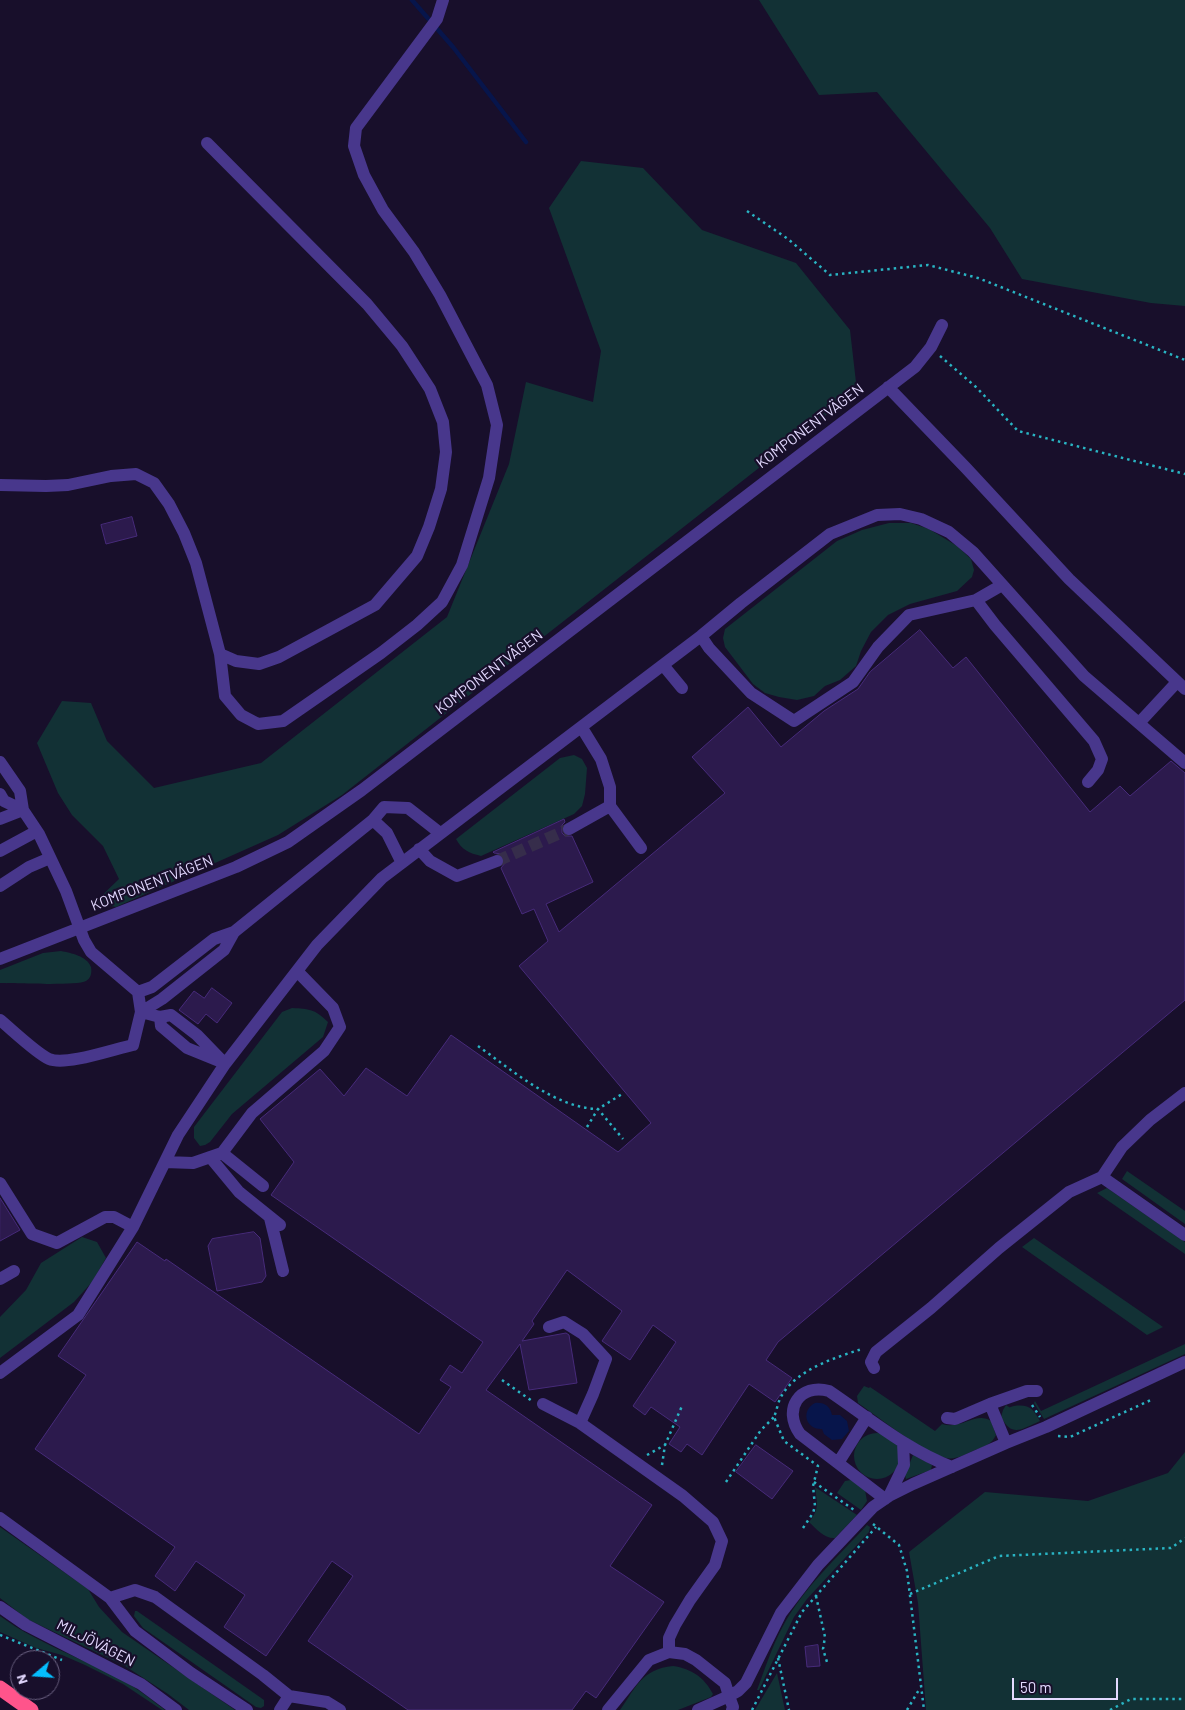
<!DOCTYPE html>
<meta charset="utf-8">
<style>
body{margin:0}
#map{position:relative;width:1185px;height:1710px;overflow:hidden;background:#180f2b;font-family:Barlow,sans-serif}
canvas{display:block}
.north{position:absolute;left:10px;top:1650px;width:50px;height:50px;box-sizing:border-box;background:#180f2b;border:1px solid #696080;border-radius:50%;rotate:252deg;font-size:14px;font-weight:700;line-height:20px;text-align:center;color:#e3d9ff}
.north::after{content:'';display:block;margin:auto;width:18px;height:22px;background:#05beff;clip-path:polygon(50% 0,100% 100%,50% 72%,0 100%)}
.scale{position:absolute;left:1012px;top:1678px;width:106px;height:22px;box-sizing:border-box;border:2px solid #e3d9ff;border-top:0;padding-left:6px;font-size:15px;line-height:18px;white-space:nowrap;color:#e3d9ff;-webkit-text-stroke:4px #180f2b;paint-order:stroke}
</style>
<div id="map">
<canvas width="1185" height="1710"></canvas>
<div class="north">N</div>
<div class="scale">50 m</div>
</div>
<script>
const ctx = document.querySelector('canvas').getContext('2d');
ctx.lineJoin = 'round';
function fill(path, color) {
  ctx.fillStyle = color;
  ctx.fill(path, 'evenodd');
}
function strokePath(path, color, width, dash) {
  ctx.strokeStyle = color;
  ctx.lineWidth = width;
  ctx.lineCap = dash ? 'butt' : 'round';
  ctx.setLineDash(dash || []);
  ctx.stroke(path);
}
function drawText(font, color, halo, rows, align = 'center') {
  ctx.font = font + ' Barlow,sans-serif';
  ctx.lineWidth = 4.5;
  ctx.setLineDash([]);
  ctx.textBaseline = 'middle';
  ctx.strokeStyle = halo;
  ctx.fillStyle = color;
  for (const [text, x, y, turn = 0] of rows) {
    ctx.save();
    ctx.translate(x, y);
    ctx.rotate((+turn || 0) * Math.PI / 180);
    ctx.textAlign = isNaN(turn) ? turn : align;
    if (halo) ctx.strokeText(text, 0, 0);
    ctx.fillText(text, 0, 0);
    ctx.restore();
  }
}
const green = new Path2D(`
 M 759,0 L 1185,0 L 1185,306 L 1151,303 L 1022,279 L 990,228 L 877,92 L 819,95 Z
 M 581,161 L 643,168 L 702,230 L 796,263 L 850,330 L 857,391 L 342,795 L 278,835 L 116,907 L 94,903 L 119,879 L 103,846 L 72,815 L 58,793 L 37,743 L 62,701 L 91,703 L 107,741 L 154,788 L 261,763 L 447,617 L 509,464 L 526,382 L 593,402 L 601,351 L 549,208 Z
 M 889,523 L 911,523 L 929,529 L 957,546 L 971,559 L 974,570 L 972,577 L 957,591 L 910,604 L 888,615 L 871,632 L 861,651 L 856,666 L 840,680 L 825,686 L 814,696 L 797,700 L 779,697 L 765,693 L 753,684 L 725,647 L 723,638 L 725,629 L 837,541 L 862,530 Z
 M 574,755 L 582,759 L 587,768 L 585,794 L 582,806 L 574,814 L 481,856 C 469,853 462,850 456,839 L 560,758 Z
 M 61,951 C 71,953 87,956 91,967 C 92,973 91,978 86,981 C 77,986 15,983 0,983 L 0,970 L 43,953 Z
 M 292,1008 C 309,1009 315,1009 328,1022 L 323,1037 L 232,1114 L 210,1142 L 205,1145 L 200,1146 L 194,1138 L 194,1127 L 282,1012 Z
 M 1127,1171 L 1185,1211 L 1185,1224 L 1122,1179 Z
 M 1107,1188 L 1185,1242 L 1185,1254 L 1097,1193 Z
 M 82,1237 L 97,1242 L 106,1258 L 92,1282 L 74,1302 L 0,1358 L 0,1317 L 26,1290 L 41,1263 Z
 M 1034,1238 L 1163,1327 L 1147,1335 L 1022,1247 Z
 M 1185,1344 L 1185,1354 L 1044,1419 L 1034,1403 L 1035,1401 L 1041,1411 Z
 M 864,1386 L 869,1388 L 870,1387 L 935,1431 L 942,1424 C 962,1430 976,1411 991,1421 L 996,1435 C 992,1444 984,1447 975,1450 C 966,1454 956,1460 946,1458 C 922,1452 880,1418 858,1403 L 857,1396 Z
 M 1006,1405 C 1012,1409 1008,1407 1014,1406 C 1030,1404 1033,1409 1040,1421 C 1022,1429 1012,1438 1001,1417 L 1003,1410 Z
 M854 1456a23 23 0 1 1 46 0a23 23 0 1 1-46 0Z
 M 1185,1452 L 1185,1710 L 926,1710 L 918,1603 L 909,1552 L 985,1492 L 1088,1501 L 1168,1473 Z
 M 913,1455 L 932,1465 L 931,1470 L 906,1479 L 905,1475 Z
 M 851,1480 L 865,1490 L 867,1501 L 861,1510 L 837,1493 L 845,1481 Z
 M 815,1487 L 857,1515 L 835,1538 C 825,1539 816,1529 809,1522 C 820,1509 817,1503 815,1487 Z
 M 867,1525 L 870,1527 L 869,1532 L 807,1599 L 794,1617 L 759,1690 L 757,1690 C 765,1669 772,1646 783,1626 C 804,1587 838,1557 867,1525 Z
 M 0,1527 L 88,1589 L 99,1607 L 122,1632 L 235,1710 L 189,1710 L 168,1694 L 125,1666 L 27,1619 L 0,1598 Z
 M 135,1611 L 137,1611 L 264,1700 L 264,1706 L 261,1708 L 256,1707 L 143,1628 L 134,1616 Z
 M 0,1616 C 38,1644 83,1658 124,1681 C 138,1689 152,1700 165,1710 L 162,1710 L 123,1684 L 85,1665 L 62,1655 L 36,1648 L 0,1632 Z
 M 673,1666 C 692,1669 704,1677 713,1694 L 711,1697 L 678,1710 L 620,1710 C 636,1687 642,1669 673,1666 Z
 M 777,1673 L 785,1710 L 755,1710 Z`);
const water = new Path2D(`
 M 815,1403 C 824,1402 830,1406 832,1415 L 840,1415 L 847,1421 L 849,1431 L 842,1439 L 832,1440 L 824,1434 L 822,1429 C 806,1430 800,1411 815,1403 Z`);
const stream = new Path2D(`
 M 412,0 L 453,47 L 526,142`);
const building = new Path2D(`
 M 132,517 L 137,536 L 106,544 L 101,525 Z
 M 920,630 L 953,668 L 966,657 L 1090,812 L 1120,786 L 1130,796 L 1171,761 L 1185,773 L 1185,1000 L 778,1342 L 766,1360 L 792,1378 L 775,1402 L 749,1384 L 702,1455 L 687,1444 L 681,1452 L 669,1444 L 680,1427 L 651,1407 L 645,1415 L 633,1406 L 676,1342 L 653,1325 L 630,1360 L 602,1341 L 622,1311 L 567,1270 L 532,1321 L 534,1324 L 522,1341 L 566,1333 L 569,1335 L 577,1383 L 529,1390 L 520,1344 L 486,1390 L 652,1505 L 610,1566 L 664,1602 L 596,1698 L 586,1691 L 572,1710 L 408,1710 L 308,1641 L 353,1576 L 332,1561 L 266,1656 L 224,1627 L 245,1595 L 196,1561 L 175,1591 L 155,1576 L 175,1547 L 35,1449 L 86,1375 L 58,1356 L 137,1242 L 165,1261 L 166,1259 L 419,1434 L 451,1387 L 440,1380 L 450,1365 L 462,1373 L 483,1342 L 271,1195 L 294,1162 L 260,1119 L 320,1069 L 344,1096 L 366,1068 L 407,1096 L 451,1035 L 618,1152 L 651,1123 L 519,966 L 548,941 L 534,909 L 522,914 L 501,868 L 505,863 L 504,858 L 502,854 L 494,853 L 493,852 L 564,819 L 565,822 L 562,825 L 562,833 L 565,836 L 572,836 L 593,882 L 546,904 L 559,932 L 725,793 L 692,757 L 748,707 L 781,747 L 824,711 L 858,689 L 870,672 Z
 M 212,988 L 232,1003 L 217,1023 L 206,1014 L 198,1024 L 179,1010 L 194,991 L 204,998 Z
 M 0,1198 L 20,1230 L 0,1241 Z
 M 254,1232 L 260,1238 L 266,1276 L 262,1282 L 217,1291 L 208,1246 L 212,1239 Z
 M 756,1445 L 793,1471 L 772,1499 L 736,1472 Z
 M 818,1645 L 820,1666 L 807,1667 L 805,1647 Z`);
const minorTunnel = new Path2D(`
 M 497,861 L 569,829`);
const path = new Path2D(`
 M 747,211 L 788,239 L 830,275 L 928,265 L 978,278 L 1185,360
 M 940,356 L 976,387 L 1018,431 L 1185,474
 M 478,1046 C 512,1070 555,1108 598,1109 L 623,1139
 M 587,1127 L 598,1109 L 622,1094
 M 502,1380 L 532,1401
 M 1032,1405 L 1040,1417
 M 1058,1436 L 1070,1437 L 1151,1400
 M 647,1455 L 665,1445
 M 662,1465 L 665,1445 L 682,1406
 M 726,1482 L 761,1430 L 774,1417
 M 814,1482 L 854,1510
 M 873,1524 L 899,1545 L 907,1571 L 924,1710
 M 803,1528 L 813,1513 L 815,1506 L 813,1486 L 818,1466 L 784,1441 L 774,1417 C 777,1410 778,1401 782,1395 C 798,1369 834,1358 862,1349
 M 910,1594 L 999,1556 L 1171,1548 L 1185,1538
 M 816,1596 L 825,1637 L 823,1649 L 827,1662
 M 0,1635 L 62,1660
 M 778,1658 L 789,1710
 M 752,1710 L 802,1612 L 876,1527
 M 907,1710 L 920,1688
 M 1110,1710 L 1131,1699 L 1185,1699`);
const minor = new Path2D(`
 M 207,143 L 367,304 L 402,346 L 430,389 L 443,422 L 446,452 L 441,489 L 429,527 L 417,556 L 375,605 L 279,657 L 259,664 L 236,661 L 220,654
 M 888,387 L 966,468 L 1069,579 L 1185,689
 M 0,485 L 46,486 L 68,485 L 111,476 L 136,474 L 154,483 L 169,504 L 184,533 L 196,563 L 220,654 L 225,696 L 241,715 L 258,724 L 283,721 L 381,653 L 417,625 L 442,602 L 462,565 L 489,478 L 497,425 L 487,385 L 440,295 L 414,252 L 383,210 L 364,175 L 354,146 L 356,128 L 437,19 L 443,0
 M 976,600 L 995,625 L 1094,741 L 1102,759 L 1098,770 L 1088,782
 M 701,636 L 709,648 L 751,693 L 794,721 L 853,682 L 878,647 L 909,615 L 976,600 L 1002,585
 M 663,665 L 682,688
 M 1139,723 L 1177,682
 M 0,762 L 20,791 L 23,810 L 39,834 L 66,891 L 84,940 L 91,952 L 138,992 L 141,1012 L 133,1045 C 114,1049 66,1066 49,1059 C 37,1054 11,1029 0,1020
 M 0,794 L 4,801 L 23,810
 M 610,806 L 641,848
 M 0,819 L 23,810
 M 373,820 L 387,833 L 402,863
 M 569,829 L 610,806 L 610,787 L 601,759 L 582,728
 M 419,849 L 430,861 L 457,876 L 497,861
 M 0,851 L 37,831
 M 0,886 L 29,867 L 50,858
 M 0,959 L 236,867 L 288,842 L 362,790 L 915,367 L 931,347 L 942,325
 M 138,992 L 152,987 L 214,939 L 234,932 L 373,820 L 384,807 L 408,808 L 440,833
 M 141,1012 L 162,999 L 224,950 L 234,932
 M 141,1012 L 160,1017 L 171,1015 L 197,1035 L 225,1064
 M 160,1017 L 161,1026 L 187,1048 L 219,1061
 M 222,1153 L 263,1186
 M 210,1157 L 239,1192 L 280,1225
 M 165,1162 L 193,1163 L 222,1153 L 252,1113 L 324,1051 L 340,1027 L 333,1008 L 297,971
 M 1102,1177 L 1122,1147 L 1150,1120 L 1185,1093
 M 0,1183 L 32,1234 L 57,1243 L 105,1217 L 114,1217 L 133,1227
 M 270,1218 L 283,1271
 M 0,1279 L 14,1271
 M 549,1327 L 564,1322 L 583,1334 L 606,1359 L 593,1394 L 580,1423
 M 874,1368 L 871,1362 L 876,1352 L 931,1308 L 999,1248 L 1069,1192 L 1102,1177 L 1185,1235
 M 0,1373 L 78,1315 L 133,1227 L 178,1135 L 225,1064 L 317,945 L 382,878 L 701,636 L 741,603 L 830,534 L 877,515 L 900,514 L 921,519 L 949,532 L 973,552 L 1084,676 L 1185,763
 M 543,1404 L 580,1423 L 683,1496 L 713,1522 L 722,1541 L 715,1565 L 690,1600 L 675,1625 L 669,1638 L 669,1652
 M 990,1404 L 1027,1391 L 1037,1391
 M 947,1418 L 955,1419 L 990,1404 L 1006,1443
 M 838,1463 L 867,1417
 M 889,1496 L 904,1465 L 903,1442
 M 885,1499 L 800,1434 C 782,1409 800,1383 829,1391 C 869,1418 907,1450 952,1467
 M 0,1518 L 110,1598 L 135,1631 L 191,1673 L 247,1710
 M 110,1598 L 135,1590 L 155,1597 L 263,1675 L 289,1696 L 327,1702 L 340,1710
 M 0,1607 L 26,1625 L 141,1684 L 176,1710
 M 280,1710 L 289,1696
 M 608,1710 L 649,1660 L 669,1652 L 685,1654 L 696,1660 L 725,1683 L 729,1696 L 698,1710
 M 732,1710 L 733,1707 L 729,1696 L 738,1691 L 746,1683 L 781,1613 L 818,1565 L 873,1507 L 889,1496 L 913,1484 L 1006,1443 L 1046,1427 L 1185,1362`);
const highway = new Path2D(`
 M 0,1688 L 31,1710`);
const streetNames = [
 ["KOMPONENTVÄGEN",810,426,-37],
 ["KOMPONENTVÄGEN",489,672,-37],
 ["KOMPONENTVÄGEN",152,883,-21],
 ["MILJÖVÄGEN",96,1643,27]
];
fill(green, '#123135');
fill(water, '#07154b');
strokePath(stream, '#07154b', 4.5);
fill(building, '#2c1a4d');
strokePath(building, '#472b7a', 1);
strokePath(minorTunnel, '#362d4b', 12, [12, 6]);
strokePath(path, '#29b4c3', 2.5, [2.5, 4]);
strokePath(minor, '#48378c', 12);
strokePath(highway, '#ff548b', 15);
drawText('15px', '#e3d9ff', '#180f2b', streetNames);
</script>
